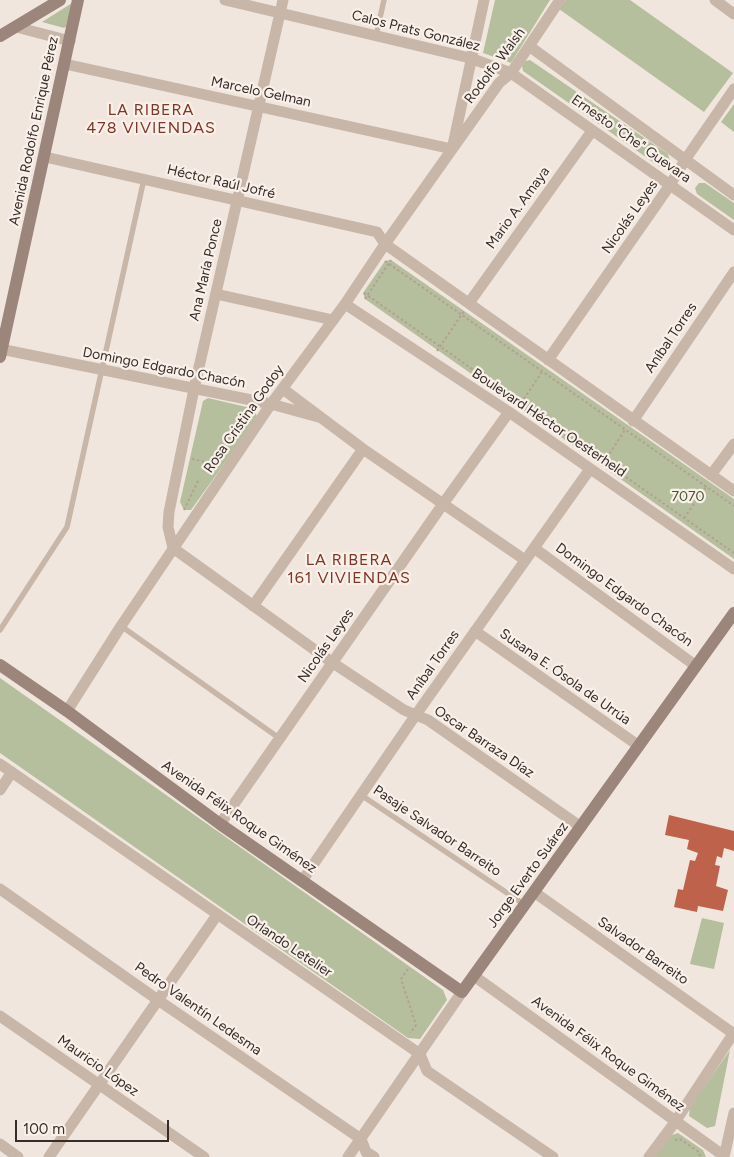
<!DOCTYPE html>
<meta charset="utf-8">
<style>
body{margin:0}
#map{position:relative;width:734px;height:1157px;overflow:hidden;background:#f1e6dd;font-family:Figtree,sans-serif}
canvas{display:block}
.scale{position:absolute;left:15px;top:1120px;width:154px;height:22px;box-sizing:border-box;border:2px solid #362c29;border-top:0;padding-left:6px;font-size:15px;line-height:18px;white-space:nowrap;color:#362c29;-webkit-text-stroke:4px #f9f0e9;paint-order:stroke}
</style>
<div id="map">
<canvas width="734" height="1157"></canvas>
<div class="scale">100 m</div>
</div>
<script>
const ctx = document.querySelector('canvas').getContext('2d');
ctx.lineJoin = 'round';
function fill(path, color) {
  ctx.fillStyle = color;
  ctx.fill(path, 'evenodd');
}
function strokePath(path, color, width, dash) {
  ctx.strokeStyle = color;
  ctx.lineWidth = width;
  ctx.lineCap = dash ? 'butt' : 'round';
  ctx.setLineDash(dash || []);
  ctx.stroke(path);
}
function drawText(font, color, halo, rows, align = 'center') {
  ctx.font = font + ' Figtree,sans-serif';
  ctx.lineWidth = 4.5;
  ctx.setLineDash([]);
  ctx.textBaseline = 'middle';
  ctx.strokeStyle = halo;
  ctx.fillStyle = color;
  for (const [text, x, y, turn = 0] of rows) {
    ctx.save();
    ctx.translate(x, y);
    ctx.rotate((+turn || 0) * Math.PI / 180);
    ctx.textAlign = isNaN(turn) ? turn : align;
    if (halo) ctx.strokeText(text, 0, 0);
    ctx.fillText(text, 0, 0);
    ctx.restore();
  }
}
const green = new Path2D(`
 M 495,0 L 550,0 L 511,63 L 483,53 Z
 M 566,0 L 630,0 L 733,73 L 704,112 L 559,9 Z
 M 72,3 L 68,25 L 64,28 L 42,22 Z
 M 530,60 L 668,154 L 670,161 L 667,167 L 660,167 L 523,71 L 522,66 L 525,61 Z
 M 734,104 L 734,132 L 721,122 Z
 M 699,183 L 705,183 L 734,203 L 734,220 L 697,194 L 695,188 Z
 M 391,260 L 734,499 L 734,559 L 365,299 L 363,293 L 385,261 Z
 M 208,398 L 255,409 L 257,418 L 191,510 L 184,510 L 180,502 L 203,401 Z
 M 0,678 L 443,990 L 447,1000 L 420,1039 L 408,1038 L 0,753 Z
 M 702,918 L 724,923 L 714,969 L 690,964 Z
 M 730,1050 L 715,1126 L 707,1128 L 689,1116 L 690,1107 Z
 M 678,1133 L 703,1150 L 706,1157 L 655,1157 L 669,1136 Z`);
const building = new Path2D(`
 M 669,815 L 734,831 L 734,851 L 724,848 L 722,858 L 717,856 L 715,865 L 720,866 L 716,886 L 728,890 L 723,911 L 698,906 L 697,912 L 674,907 L 678,889 L 683,890 L 690,860 L 695,861 L 698,853 L 687,849 L 689,840 L 665,835 Z`);
const path = new Path2D(`
 M 385,261 L 734,506
 M 364,293 L 734,553
 M 365,299 L 391,260
 M 437,351 L 464,311
 M 521,403 L 542,372
 M 192,459 L 219,465
 M 604,462 L 625,430
 M 184,510 L 199,479
 M 684,518 L 706,487
 M 408,969 L 401,979 L 416,1025 L 410,1033
 M 675,1140 L 680,1139 L 699,1152 L 700,1157`);
const lane = new Path2D(`
 M 376,36 L 384,0
 M 121,626 L 279,738
 M 0,630 L 67,527 L 144,179
 M 361,795 L 525,905`);
const street = new Path2D(`
 M 225,0 L 470,58 L 511,73 L 734,230
 M 283,0 L 194,389 L 169,512 L 168,527 L 173,548 L 333,663 L 404,710 L 428,720 L 581,827
 M 715,0 L 734,14
 M 16,27 L 70,41
 M 529,46 L 734,195
 M 65,64 L 452,149
 M 453,145 L 484,0
 M 45,157 L 377,232 L 385,244 L 734,491
 M 216,294 L 333,320
 M 469,303 L 592,131
 M 345,304 L 509,412 L 734,569
 M 0,349 L 271,404 L 322,418
 M 548,360 L 670,185 L 685,160 L 734,89
 M 283,389 L 363,449 L 525,560
 M 633,421 L 734,272
 M 711,475 L 734,444
 M 534,548 L 696,666
 M 253,606 L 363,449
 M 475,631 L 639,746
 M 67,711 L 121,626 L 271,404 L 345,304 L 385,244 L 499,83 L 511,73 L 560,0
 M 0,764 L 420,1054 L 427,1071 L 553,1157
 M 0,790 L 12,772
 M 220,824 L 443,504 L 509,412
 M 302,881 L 415,716 L 590,469
 M 0,889 L 158,1000 L 361,1139 L 366,1152 L 374,1157
 M 534,892 L 734,1034
 M 474,976 L 724,1156
 M 0,1016 L 204,1157
 M 0,1144 L 18,1157
 M 49,1157 L 217,915
 M 348,1157 L 462,992
 M 649,1157 L 675,1122 L 733,1034
 M 724,1157 L 734,1113`);
const secondary = new Path2D(`
 M 0,36 L 60,0
 M 0,357 L 78,0
 M 0,665 L 67,711 L 220,824 L 462,992 L 734,613`);
const streetNames = [
 ["Calos Prats González",416,31,14],
 ["Rodolfo Walsh",495,66,-53],
 ["Marcelo Gelman",261,92,12],
 ["Avenida Rodolfo Enrique Pérez",34,131,-78],
 ["Ernesto \"Che\" Guevara",631,139,35],
 ["Héctor Raúl Jofré",221,182,13],
 ["Mario A. Amaya",518,208,-54],
 ["Nicolás Leyes",630,217,-55],
 ["Ana María Ponce",206,270,-77],
 ["Aníbal Torres",671,338,-56],
 ["Domingo Edgardo Chacón",164,368,11],
 ["Rosa Cristina Godoy",244,419,-55],
 ["Boulevard Héctor Oesterheld",549,423,34],
 ["Domingo Edgardo Chacón",624,595,36],
 ["Nicolás Leyes",326,646,-55],
 ["Aníbal Torres",433,665,-55],
 ["Susana E. Ósola de Urrúa",565,677,35],
 ["Oscar Barraza Díaz",484,742,34],
 ["Avenida Félix Roque Giménez",239,817,35],
 ["Pasaje Salvador Barreito",437,831,34],
 ["Jorge Everto Suárez",528,875,-54],
 ["Orlando Letelier",289,946,34],
 ["Salvador Barreito",643,951,35],
 ["Pedro Valentín Ledesma",198,1009,35],
 ["Avenida Félix Roque Giménez",608,1054,36],
 ["Mauricio López",98,1066,35]
];
const parkNames = [
 ["7070",688,497]
];
const quarterNames = [
 ["LA RIBERA",151,110],
 ["478 VIVIENDAS",151,128],
 ["LA RIBERA",349,560],
 ["161 VIVIENDAS",349,578]
];
fill(green, '#b6bf9d');
fill(building, '#bf624c');
strokePath(path, '#b4a093', 2, [2.5, 2.5]);
strokePath(lane, '#c8b6a9', 5.5);
strokePath(street, '#c8b6a9', 11);
strokePath(secondary, '#9c857b', 12);
drawText('14px', '#362c29', '#f9f0e9', streetNames);
drawText('14px', '#47532e', '#f9f0e9', parkNames);
ctx.letterSpacing = '1px';
drawText('16px', '#803626', '#f9f0e9', quarterNames);
ctx.letterSpacing = '0px';
</script>
